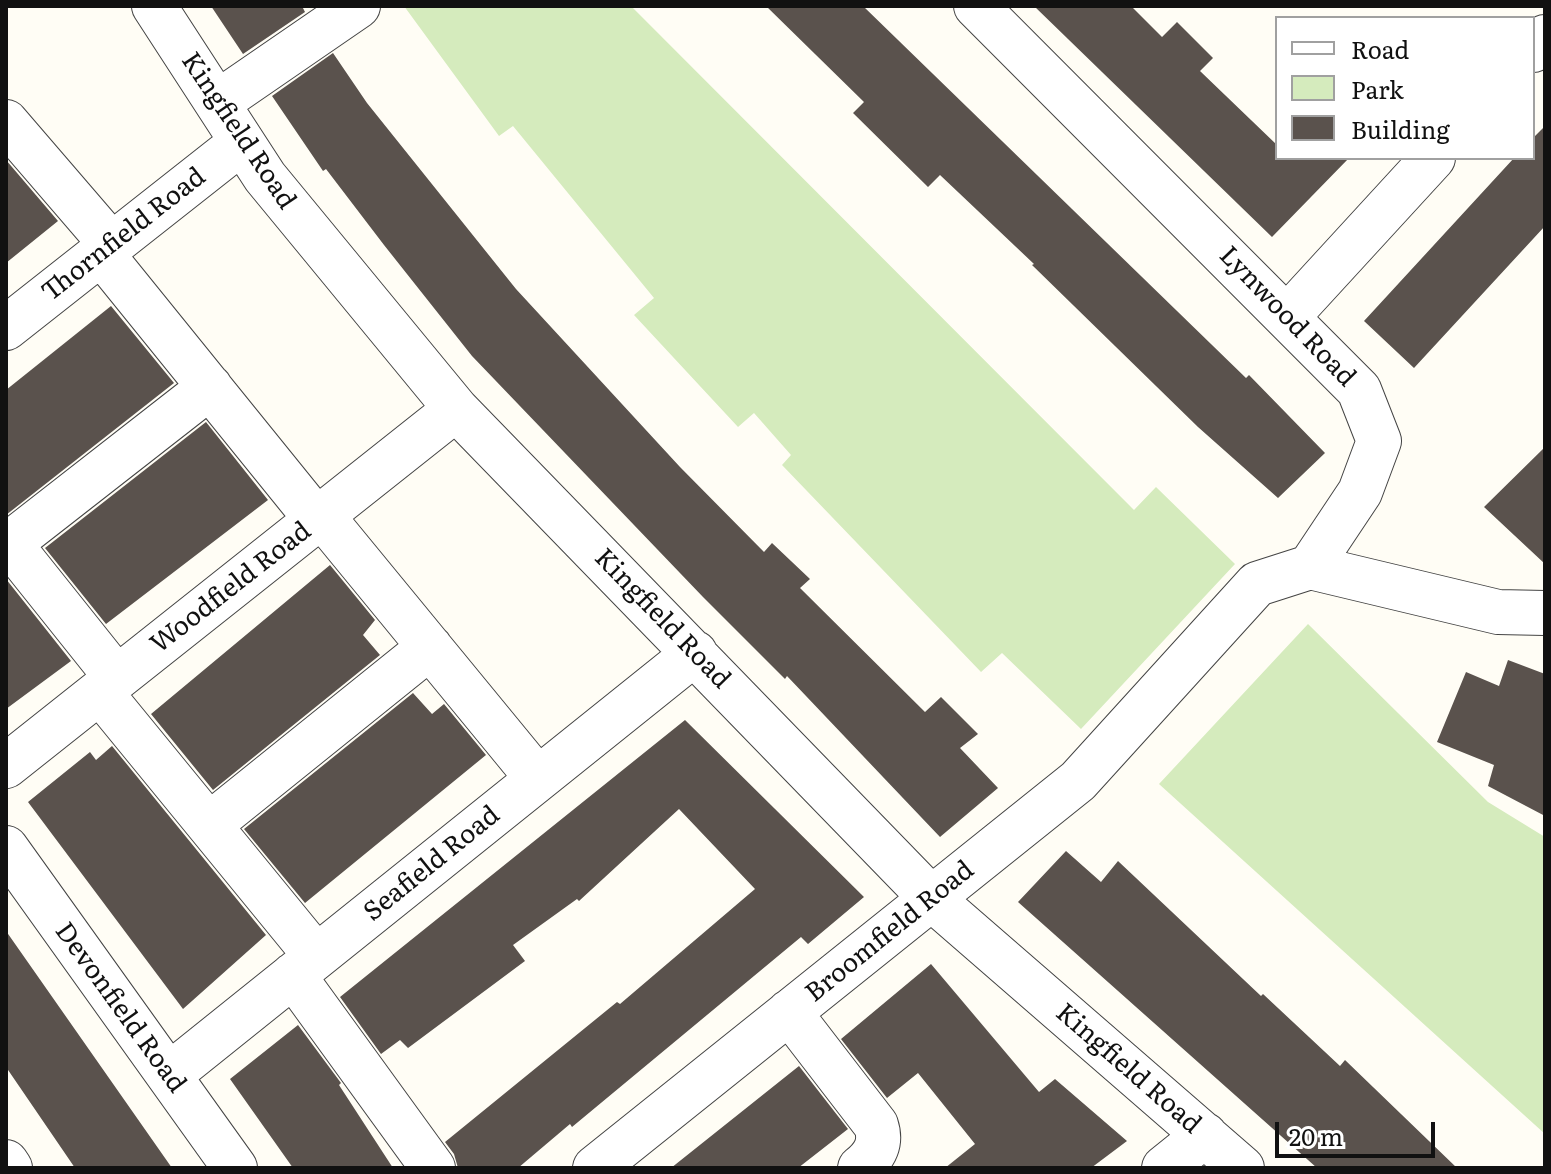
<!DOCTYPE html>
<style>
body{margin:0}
#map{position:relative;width:1551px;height:1174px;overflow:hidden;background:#fffdf5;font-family:Literata,serif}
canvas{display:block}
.frame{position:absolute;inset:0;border:8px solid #111;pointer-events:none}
.legend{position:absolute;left:1275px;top:16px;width:260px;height:144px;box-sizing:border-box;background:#fff;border:2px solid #a0a0a0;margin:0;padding:10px 14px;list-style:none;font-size:24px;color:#111}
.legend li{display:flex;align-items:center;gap:16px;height:40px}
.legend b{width:40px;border:2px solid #a0a0a0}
.scale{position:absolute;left:1275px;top:1122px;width:160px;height:36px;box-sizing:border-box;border:4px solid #111;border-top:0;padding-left:10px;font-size:24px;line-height:28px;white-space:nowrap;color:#111;-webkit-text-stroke:6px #fff;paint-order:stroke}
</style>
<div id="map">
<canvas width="1551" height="1174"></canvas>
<div class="frame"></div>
<ul class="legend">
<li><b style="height:10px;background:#fff"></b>Road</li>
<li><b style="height:22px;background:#d5ebbd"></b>Park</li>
<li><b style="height:22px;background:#5a524d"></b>Building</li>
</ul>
<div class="scale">20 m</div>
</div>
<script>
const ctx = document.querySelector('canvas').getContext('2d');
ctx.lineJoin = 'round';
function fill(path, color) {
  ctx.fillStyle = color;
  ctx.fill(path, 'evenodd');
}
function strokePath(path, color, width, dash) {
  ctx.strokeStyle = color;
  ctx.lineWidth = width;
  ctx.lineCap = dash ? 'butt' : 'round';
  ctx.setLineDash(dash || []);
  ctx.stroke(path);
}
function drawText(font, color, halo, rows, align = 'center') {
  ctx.font = font + ' Literata,serif';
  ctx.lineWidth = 8;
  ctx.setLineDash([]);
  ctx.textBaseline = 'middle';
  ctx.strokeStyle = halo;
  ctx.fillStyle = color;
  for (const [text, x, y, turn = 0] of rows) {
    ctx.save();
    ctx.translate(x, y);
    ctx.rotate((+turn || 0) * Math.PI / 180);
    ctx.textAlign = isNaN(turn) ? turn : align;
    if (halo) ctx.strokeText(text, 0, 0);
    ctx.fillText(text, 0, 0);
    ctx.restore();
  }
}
const green = new Path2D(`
 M 404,6 L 631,6 L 1134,510 L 1156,487 L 1235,564 L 1081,729 L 1002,653 L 981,672 L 782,465 L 791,455 L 754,413 L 738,427 L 634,315 L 654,298 L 513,126 L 499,136 Z
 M 1308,624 L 1488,802 L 1545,837 L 1545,1134 L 1159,784 Z`);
const building = new Path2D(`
 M 211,6 L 302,6 L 305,12 L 243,54 Z
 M 766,6 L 863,6 L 1246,378 L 1249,375 L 1325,453 L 1278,498 L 1198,427 L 1032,265 L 1034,264 L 940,175 L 928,187 L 853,113 L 864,102 Z
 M 1034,6 L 1131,6 L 1162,37 L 1177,22 L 1213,58 L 1200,71 L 1277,145 L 1277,158 L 1349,158 L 1272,237 Z
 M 333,53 L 367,103 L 516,289 L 680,467 L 764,552 L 772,543 L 810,579 L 800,588 L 925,712 L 941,697 L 978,734 L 960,748 L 998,788 L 940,837 L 787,676 L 785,679 L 703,597 L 472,356 L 384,245 L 326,169 L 323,171 L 272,96 Z
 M 1545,126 L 1545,226 L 1414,368 L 1364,321 L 1514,158 L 1533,158 L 1533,138 Z
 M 6,160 L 58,221 L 6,263 Z
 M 111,306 L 174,383 L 6,515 L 6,390 Z
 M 206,422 L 268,500 L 106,624 L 45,548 Z
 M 1545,447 L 1545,564 L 1484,507 Z
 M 330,565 L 375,620 L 363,635 L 380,655 L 213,790 L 151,714 Z
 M 6,579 L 71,661 L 6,709 Z
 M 1508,660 L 1545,674 L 1545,816 L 1488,786 L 1494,765 L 1437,742 L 1466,672 L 1499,686 Z
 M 413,693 L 432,714 L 444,704 L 486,755 L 305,903 L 244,829 Z
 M 685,720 L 864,897 L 808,944 L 801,937 L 572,1127 L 570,1124 L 518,1168 L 458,1168 L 454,1154 L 445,1142 L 617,1002 L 620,1004 L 755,889 L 679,809 L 579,901 L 577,899 L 513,945 L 525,961 L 408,1048 L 400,1040 L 381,1054 L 340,997 Z
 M 112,746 L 266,935 L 183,1009 L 28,802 L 90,752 L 96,760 Z
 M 1066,851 L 1101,882 L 1118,861 L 1261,996 L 1263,994 L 1340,1066 L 1345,1060 L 1457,1168 L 1317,1168 L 1018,902 Z
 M 6,931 L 172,1168 L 75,1168 L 6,1067 Z
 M 931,964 L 1039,1092 L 1055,1079 L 1127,1141 L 1091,1168 L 945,1168 L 975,1144 L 918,1073 L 887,1098 L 841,1039 Z
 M 298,1025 L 341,1083 L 339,1085 L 393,1168 L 293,1168 L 230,1079 Z
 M 799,1066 L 848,1129 L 798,1168 L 671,1168 Z`);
const minor = new Path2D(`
 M 154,6 L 265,177 L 456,409 L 931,898 L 1242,1168
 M 1533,50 L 1545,37
 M 217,103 L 358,6
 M 6,122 L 111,244
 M 101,253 L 317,520
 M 1288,316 L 1433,158
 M 6,328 L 242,142
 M 322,516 L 538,779
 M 6,539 L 117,678
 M 9,544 L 210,387
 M 1310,567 L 1498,612 L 1545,613
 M 100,692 L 316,956
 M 6,766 L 456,409
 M 209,825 L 430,647
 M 6,848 L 235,1168
 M 293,975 L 433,1168
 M 789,1012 L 876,1125 C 882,1143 875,1156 860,1168
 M 169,1075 L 695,653
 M 6,1162 L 10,1168
 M 595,1168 L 1078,781 L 1257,584 L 1310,567 L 1360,492 L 1379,441 L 1359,390 L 976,6
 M 1164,1168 L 1205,1135`);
const streetNames = [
 ["Kingfield Road",238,131,56],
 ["Thornfield Road",124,235,-38],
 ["Lynwood Road",1287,317,46],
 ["Woodfield Road",231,588,-38],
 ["Kingfield Road",662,619,46],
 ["Seafield Road",432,864,-39],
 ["Broomfield Road",890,932,-39],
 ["Devonfield Road",120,1008,54],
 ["Kingfield Road",1128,1069,41]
];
fill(green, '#d5ebbd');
fill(building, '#5a524d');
strokePath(minor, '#444', 46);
strokePath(minor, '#fff', 44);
drawText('26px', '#111', '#fff', streetNames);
</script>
